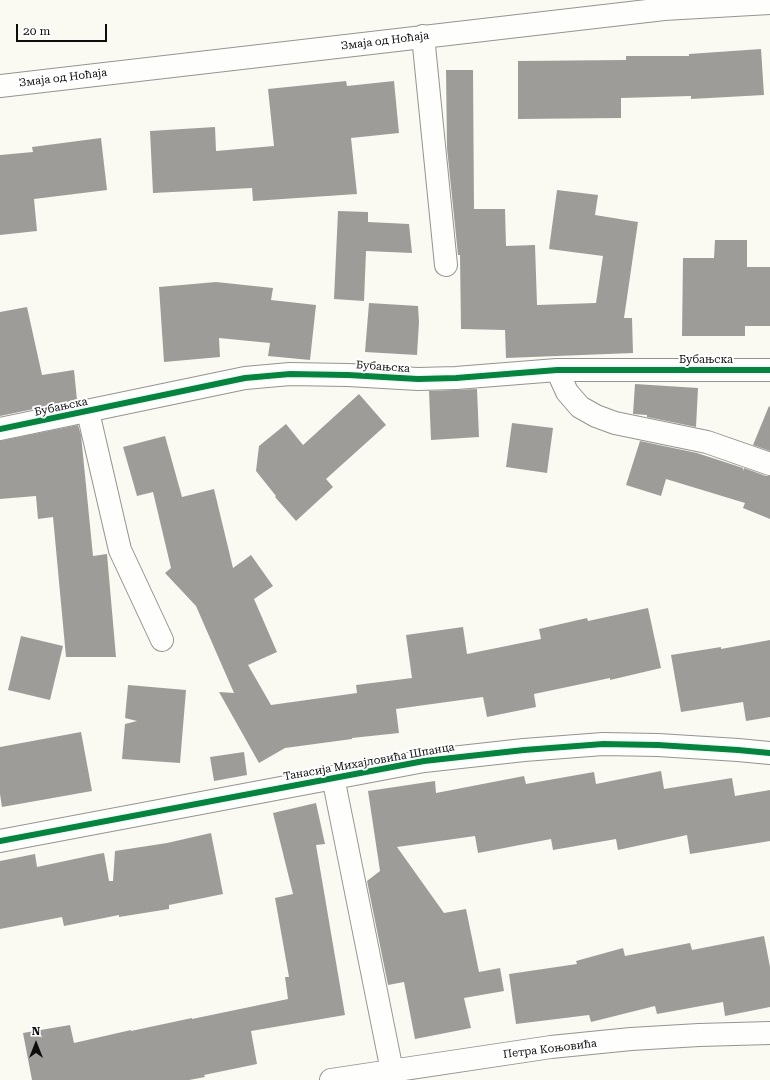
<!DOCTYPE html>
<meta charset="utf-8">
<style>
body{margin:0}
#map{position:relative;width:770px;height:1080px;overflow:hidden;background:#fafaf2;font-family:"Roboto Serif",serif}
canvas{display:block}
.north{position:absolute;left:16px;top:1024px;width:40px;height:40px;-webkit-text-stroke:3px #fff;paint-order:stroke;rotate:0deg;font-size:11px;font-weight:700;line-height:16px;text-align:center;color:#0d0d0d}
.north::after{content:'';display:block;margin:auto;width:14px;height:18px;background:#0d0d0d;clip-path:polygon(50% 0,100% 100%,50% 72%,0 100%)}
.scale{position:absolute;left:16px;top:24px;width:91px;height:18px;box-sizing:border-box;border:2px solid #0d0d0d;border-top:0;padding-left:5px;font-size:12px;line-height:14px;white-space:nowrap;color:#0d0d0d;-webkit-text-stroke:3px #fff;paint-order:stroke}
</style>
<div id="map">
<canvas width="770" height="1080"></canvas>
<div class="north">N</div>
<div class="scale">20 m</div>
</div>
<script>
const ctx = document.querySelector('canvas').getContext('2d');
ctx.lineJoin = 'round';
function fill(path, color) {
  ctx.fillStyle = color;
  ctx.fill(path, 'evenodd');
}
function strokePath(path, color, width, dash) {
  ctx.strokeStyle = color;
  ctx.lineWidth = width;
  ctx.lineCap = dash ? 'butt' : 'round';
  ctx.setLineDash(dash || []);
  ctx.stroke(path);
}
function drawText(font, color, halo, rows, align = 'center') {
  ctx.font = font + ' "Roboto Serif",serif';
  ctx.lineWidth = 4;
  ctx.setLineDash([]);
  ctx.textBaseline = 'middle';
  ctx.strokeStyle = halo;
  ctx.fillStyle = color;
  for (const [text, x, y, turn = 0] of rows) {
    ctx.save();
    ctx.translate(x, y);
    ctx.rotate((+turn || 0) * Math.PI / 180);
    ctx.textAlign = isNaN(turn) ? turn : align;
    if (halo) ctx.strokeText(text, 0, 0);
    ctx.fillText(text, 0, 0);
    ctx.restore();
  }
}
const building = new Path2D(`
 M 761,49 L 764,95 L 691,99 L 691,96 L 621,98 L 621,118 L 518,119 L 518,61 L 626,60 L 626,56 L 689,56 L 689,54 Z
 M 446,70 L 473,70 L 474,209 L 505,209 L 506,246 L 535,245 L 537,305 L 596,303 L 603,256 L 549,249 L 557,190 L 598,195 L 595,215 L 638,222 L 624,318 L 632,318 L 633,353 L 506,358 L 505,330 L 461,329 L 460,255 L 458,255 L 447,148 Z
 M 346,81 L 347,86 L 394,81 L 399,133 L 351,138 L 357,194 L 253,201 L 252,188 L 153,193 L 150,131 L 215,127 L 216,151 L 274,146 L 268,89 Z
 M 101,138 L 107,190 L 34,199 L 37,231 L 0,235 L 0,155 L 33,152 L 32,147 Z
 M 338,211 L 368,212 L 368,222 L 409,224 L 412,253 L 366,251 L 364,301 L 334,299 Z
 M 715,240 L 747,240 L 747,267 L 770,267 L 770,326 L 745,326 L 745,336 L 682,336 L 683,258 L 714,258 Z
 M 216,282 L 273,288 L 271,300 L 316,305 L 310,360 L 268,356 L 270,343 L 219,338 L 220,357 L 164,362 L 159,287 Z
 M 369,303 L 418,306 L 419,322 L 417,355 L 365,352 Z
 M 27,307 L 42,375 L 74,370 L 77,400 L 0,416 L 0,312 Z
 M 635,384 L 698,388 L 696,427 L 647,417 L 647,415 L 633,414 Z
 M 477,389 L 479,437 L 431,440 L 429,391 Z
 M 359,394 L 386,425 L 326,479 L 333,487 L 296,521 L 275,497 L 276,496 L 256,471 L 259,446 L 286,424 L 303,445 Z
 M 769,406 L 770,407 L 770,451 L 753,445 Z
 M 512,423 L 553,428 L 547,473 L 506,467 Z
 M 78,425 L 81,435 L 93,556 L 107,554 L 116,657 L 66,657 L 53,517 L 38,519 L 36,496 L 0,499 L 0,441 Z
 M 165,436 L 182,497 L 214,489 L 233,568 L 251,555 L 273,586 L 254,599 L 277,652 L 248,665 L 271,705 L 357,693 L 356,685 L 412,678 L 406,635 L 463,627 L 467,654 L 541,639 L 539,629 L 587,618 L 588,621 L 648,608 L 661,668 L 610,680 L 610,678 L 534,694 L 536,707 L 487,717 L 483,697 L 396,709 L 399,733 L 352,738 L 352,739 L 285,748 L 259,763 L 219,692 L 234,693 L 196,606 L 165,573 L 171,568 L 153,492 L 137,496 L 123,447 Z
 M 640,441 L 697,453 L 743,468 L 743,471 L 744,468 L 766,476 L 770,476 L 770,519 L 743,508 L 745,503 L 666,479 L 661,496 L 626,485 Z
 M 21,636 L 63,646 L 50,700 L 8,690 Z
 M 770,640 L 770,717 L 746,721 L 743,702 L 681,712 L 671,655 L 721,647 L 721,649 Z
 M 128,685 L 186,690 L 180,763 L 122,759 L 125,724 L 137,721 L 125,718 Z
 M 81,732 L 92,791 L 2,807 L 0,794 L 0,747 Z
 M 244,752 L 247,775 L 214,781 L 210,757 Z
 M 661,771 L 664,789 L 732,778 L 735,796 L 770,790 L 770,841 L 690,854 L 687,835 L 618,850 L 616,839 L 553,850 L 551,839 L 478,853 L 475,836 L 397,847 L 444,913 L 466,909 L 479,972 L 500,968 L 504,991 L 464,998 L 471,1028 L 415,1039 L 404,982 L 388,985 L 367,881 L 380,871 L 368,791 L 435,781 L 436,793 L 524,776 L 526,784 L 594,772 L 596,784 Z
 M 316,803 L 325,844 L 316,845 L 345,1015 L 251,1031 L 257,1064 L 204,1075 L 205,1077 L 189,1080 L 32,1080 L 23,1033 L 70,1025 L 74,1043 L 131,1030 L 131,1031 L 192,1018 L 192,1019 L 288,999 L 285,977 L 289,977 L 275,898 L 293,894 L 273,813 Z
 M 211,833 L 223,894 L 169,905 L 169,909 L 119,917 L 119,915 L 64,926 L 62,917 L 0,929 L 0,861 L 35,854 L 37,867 L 98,854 L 104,853 L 109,881 L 113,881 L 115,851 L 167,843 Z
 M 764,936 L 770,967 L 770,1007 L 725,1016 L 723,1002 L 657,1014 L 655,1006 L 591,1022 L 589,1015 L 516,1024 L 509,974 L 577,964 L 576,961 L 623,948 L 625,956 L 690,943 L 692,950 Z`);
const minor = new Path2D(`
 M 423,36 L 446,265
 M 0,86 L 664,9 L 770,3
 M 557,370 L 567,392 L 580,407 L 596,416 L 615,423 L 707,442 L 770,464
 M 88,412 L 120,550 L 162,640
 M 0,429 L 245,378 L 290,374 L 348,375 L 418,379 L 456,378 L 557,370 L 770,370
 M 333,777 L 392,1071
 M 0,841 L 424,761 L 524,750 L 603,744 L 658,745 L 738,750 L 770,753
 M 331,1080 L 551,1047 L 631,1039 L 699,1035 L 770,1033`);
const cycleway = new Path2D(`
 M 0,429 L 245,378 L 290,374 L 348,375 L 418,379 L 456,378 L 557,370 L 770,370
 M 0,841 L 424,761 L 524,750 L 603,744 L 658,745 L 738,750 L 770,753`);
const streetNames = [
 ["Змаја од Ноћаја",385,41,-7],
 ["Змаја од Ноћаја",63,78,-7],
 ["Бубањска",706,360],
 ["Бубањска",383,367,4],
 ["Бубањска",61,407,-12],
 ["Танасија Михајловића Шпанца",369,762,-10],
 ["Петра Коњовића",550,1049,-7]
];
fill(building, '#9e9c98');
strokePath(minor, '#949490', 24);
strokePath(minor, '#fefefd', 22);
strokePath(cycleway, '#00873e', 6);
drawText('11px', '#0d0d0d', '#fff', streetNames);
</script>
